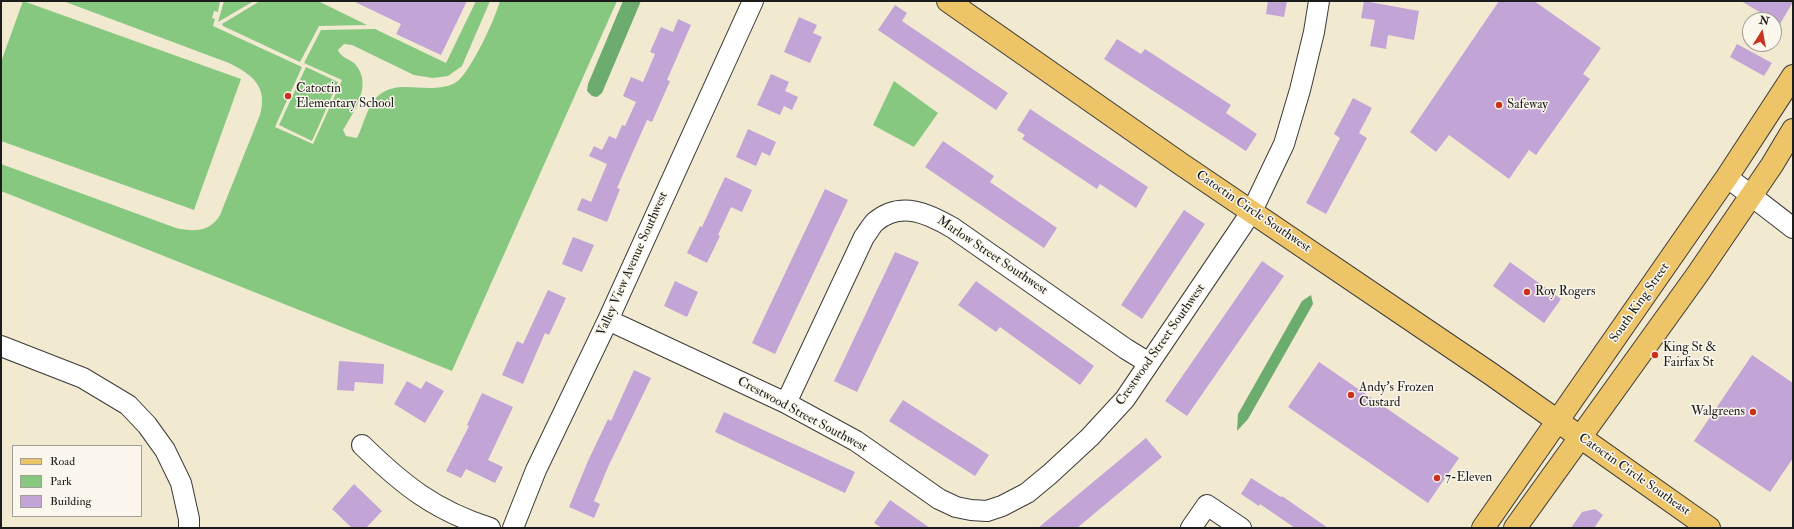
<!DOCTYPE html>
<style>
body{margin:0}
#map{position:relative;width:1794px;height:529px;overflow:hidden;background:#f2e9d1;font-family:"IM FELL Double Pica",serif}
canvas{display:block}
.frame{position:absolute;inset:0;border:2px solid #1c1c1c;pointer-events:none}
.legend{position:absolute;left:12px;top:445px;width:130px;height:72px;box-sizing:border-box;background:#fbf7ec;border:1px solid #a29f99;margin:0;padding:5px 7px;list-style:none;font-size:12px;color:#1c1c1c}
.legend li{display:flex;align-items:center;gap:8px;height:20px}
.legend b{width:20px;border:1px solid #a29f99}
.north{position:absolute;left:1742px;top:12px;width:40px;height:40px;box-sizing:border-box;background:#fbf7ec;border:1px solid #a29f99;border-radius:50%;rotate:11deg;font-size:11px;font-weight:700;line-height:16px;text-align:center;color:#1c1c1c}
.north::after{content:'';display:block;margin:auto;width:14px;height:18px;background:#c8321e;clip-path:polygon(50% 0,100% 100%,50% 72%,0 100%)}
</style>
<div id="map">
<canvas width="1794" height="529"></canvas>
<div class="frame"></div>
<ul class="legend">
<li><b style="height:5px;background:#eec469"></b>Road</li>
<li><b style="height:11px;background:#86c880"></b>Park</li>
<li><b style="height:11px;background:#c3a4d6"></b>Building</li>
</ul>
<div class="north">N</div>
</div>
<script>
const ctx = document.querySelector('canvas').getContext('2d');
ctx.lineJoin = 'round';
function fill(path, color) {
  ctx.fillStyle = color;
  ctx.fill(path, 'evenodd');
}
function strokePath(path, color, width, dash) {
  ctx.strokeStyle = color;
  ctx.lineWidth = width;
  ctx.lineCap = dash ? 'butt' : 'round';
  ctx.setLineDash(dash || []);
  ctx.stroke(path);
}
function drawText(font, color, halo, rows, align = 'center') {
  ctx.font = font + ' "IM FELL Double Pica",serif';
  ctx.lineWidth = 3;
  ctx.setLineDash([]);
  ctx.textBaseline = 'middle';
  ctx.strokeStyle = halo;
  ctx.fillStyle = color;
  for (const [text, x, y, turn = 0] of rows) {
    ctx.save();
    ctx.translate(x, y);
    ctx.rotate((+turn || 0) * Math.PI / 180);
    ctx.textAlign = isNaN(turn) ? turn : align;
    if (halo) ctx.strokeText(text, 0, 0);
    ctx.fillText(text, 0, 0);
    ctx.restore();
  }
}
const green = new Path2D(`
 M 23,1 L 241,79 L 194,210 L 1,141 L 1,62 Z
 M 63,1 L 220,1 L 218,12 L 214,11 L 212,18 L 215,19 L 213,26 L 302,67 L 275,127 L 313,144 L 342,80 L 304,63 L 321,30 L 375,29 L 446,63 L 476,1 L 490,1 L 462,66 L 448,76 L 433,78 L 414,75 L 352,45 L 344,44 L 338,50 C 341,58 350,59 355,64 C 373,84 355,110 343,130 L 346,136 L 357,138 C 364,125 367,105 379,95 C 395,83 411,88 429,88 C 437,88 448,87 455,83 C 470,74 495,19 500,1 L 617,1 L 452,371 L 1,191 L 1,164 L 176,228 C 194,232 210,232 220,215 L 260,115 C 268,87 253,75 229,63 Z
 M 224,1 L 254,1 L 218,22 Z
 M 260,1 L 318,1 L 367,25 L 319,26 L 300,62 L 223,26 L 222,24 Z
 M 306,67 L 338,82 L 312,141 L 279,125 Z
 M 894,81 L 938,113 L 914,147 L 873,125 Z`);
const forest = new Path2D(`
 M 623,1 L 641,1 L 602,93 L 597,97 L 592,96 L 587,91 L 588,84 Z
 M 1311,295 L 1313,304 L 1248,419 L 1237,431 L 1238,414 L 1302,301 Z`);
const building = new Path2D(`
 M 353,1 L 467,1 L 441,55 L 396,34 L 401,24 Z
 M 1268,1 L 1287,1 L 1284,17 L 1266,14 Z
 M 1364,1 L 1419,11 L 1414,40 L 1388,35 L 1386,49 L 1370,46 L 1375,20 L 1361,18 Z
 M 1499,1 L 1534,1 L 1601,48 L 1583,74 L 1590,79 L 1536,155 L 1529,150 L 1509,179 L 1449,135 L 1436,152 L 1410,132 Z
 M 1741,1 L 1793,1 L 1793,2 L 1780,24 Z
 M 895,5 L 907,13 L 902,21 L 1008,93 L 996,110 L 878,30 Z
 M 799,17 L 817,25 L 813,33 L 822,37 L 810,63 L 784,52 Z
 M 678,19 L 691,25 L 667,80 L 670,81 L 652,122 L 647,120 L 617,188 L 620,189 L 607,222 L 577,210 L 582,198 L 591,202 L 607,164 L 589,156 L 594,146 L 602,150 L 609,136 L 616,139 L 622,125 L 625,126 L 636,102 L 623,96 L 631,77 L 643,82 L 655,54 L 650,52 L 661,27 L 673,32 Z
 M 1117,39 L 1141,54 L 1145,49 L 1231,105 L 1226,113 L 1257,134 L 1246,151 L 1104,59 Z
 M 1737,44 L 1772,63 L 1764,76 L 1730,57 Z
 M 771,74 L 789,82 L 785,91 L 798,97 L 792,110 L 784,106 L 780,115 L 757,105 Z
 M 1353,98 L 1372,108 L 1359,133 L 1367,138 L 1326,214 L 1306,203 L 1340,138 L 1334,134 Z
 M 1030,109 L 1148,187 L 1136,208 L 1100,184 L 1097,189 L 1022,139 L 1025,135 L 1017,130 Z
 M 748,129 L 776,142 L 770,156 L 762,152 L 756,166 L 736,157 Z
 M 943,141 L 994,176 L 990,182 L 1057,228 L 1044,248 L 925,167 Z
 M 725,177 L 752,190 L 742,212 L 731,207 L 718,235 L 720,236 L 707,263 L 687,253 L 700,226 L 702,227 Z
 M 825,189 L 848,200 L 775,354 L 752,343 Z
 M 1184,210 L 1205,224 L 1142,319 L 1121,305 Z
 M 573,237 L 594,245 L 582,272 L 562,264 Z
 M 895,252 L 919,262 L 857,392 L 834,381 Z
 M 1262,261 L 1284,276 L 1187,416 L 1165,401 Z
 M 1510,262 L 1561,299 L 1544,323 L 1493,286 Z
 M 675,281 L 698,292 L 687,317 L 664,306 Z
 M 976,281 L 1094,366 L 1080,385 L 1000,327 L 996,332 L 958,305 Z
 M 548,290 L 566,298 L 549,335 L 545,333 L 523,384 L 502,375 L 517,341 L 523,344 Z
 M 1752,355 L 1793,383 L 1793,458 L 1770,492 L 1694,441 Z
 M 339,361 L 384,364 L 383,384 L 355,382 L 354,391 L 337,390 Z
 M 1319,362 L 1459,458 L 1428,503 L 1288,407 Z
 M 634,370 L 651,378 L 608,467 L 594,501 L 600,504 L 594,518 L 569,507 L 588,461 L 608,419 L 611,421 Z
 M 407,381 L 421,389 L 426,381 L 444,391 L 425,423 L 394,404 Z
 M 482,393 L 513,407 L 488,460 L 503,467 L 495,483 L 466,469 L 461,478 L 446,471 L 469,426 L 467,425 Z
 M 903,400 L 989,455 L 975,476 L 889,421 Z
 M 724,412 L 855,472 L 845,493 L 715,432 Z
 M 1146,438 L 1162,457 L 1077,528 L 1038,528 Z
 M 1251,478 L 1281,497 L 1282,496 L 1328,528 L 1295,528 L 1260,504 L 1259,506 L 1241,494 Z
 M 354,484 L 382,511 L 366,528 L 352,528 L 332,509 Z
 M 890,500 L 930,528 L 882,528 L 874,523 Z
 M 1595,509 L 1603,515 L 1594,528 L 1571,528 L 1582,512 Z`);
const minor = new Path2D(`
 M 1727,177 L 1793,228
 M 608,320 L 786,403 L 856,441 L 939,499 L 956,507 L 971,510 L 987,511 L 1002,506 L 1027,493 L 1050,474 L 1090,437 L 1125,399 L 1252,211 L 1284,144 L 1300,90 L 1314,32 L 1319,1
 M 1,346 L 83,378 L 128,405 L 147,425 L 165,450 L 181,483 L 189,519 L 189,528
 M 786,403 L 864,237 C 868,232 871,226 875,222 C 901,200 929,214 953,228 L 1126,349 L 1149,363
 M 362,445 C 403,485 434,510 490,528
 M 513,528 L 536,470 L 608,320 L 753,1
 M 1191,528 L 1207,505 L 1241,528`);
const major = new Path2D(`
 M 948,1 L 1181,164 L 1491,374 L 1709,528
 M 1483,528 L 1727,177 L 1793,76
 M 1515,528 L 1697,275 L 1772,165 L 1793,130`);
const markers = [
 [288,96,4,"#c8321e"],
 [1499,105,4,"#c8321e"],
 [1527,292,4,"#c8321e"],
 [1655,355,4,"#c8321e"],
 [1351,395,4,"#c8321e"],
 [1753,412,4,"#c8321e"],
 [1437,478,4,"#c8321e"]
];
const poiNames = [
 ["Catoctin",296,89],
 ["Elementary School",296,104],
 ["Safeway",1507,105],
 ["Roy Rogers",1535,292],
 ["King St &",1663,348],
 ["Fairfax St",1663,363],
 ["Andy's Frozen",1359,388],
 ["Custard",1359,403],
 ["Walgreens",1745,412,"right"],
 ["7-Eleven",1445,478]
];
const streetNames = [
 ["Catoctin Circle Southwest",1253,212,34],
 ["Marlow Street Southwest",992,256,34],
 ["Valley View Avenue Southwest",633,264,-66],
 ["South King Street",1640,303,-55],
 ["Crestwood Street Southwest",1161,345,-55],
 ["Crestwood Street Southwest",802,415,28],
 ["Catoctin Circle Southeast",1634,475,35]
];
fill(green, '#86c880');
fill(forest, '#6cac6e');
fill(building, '#c3a4d6');
strokePath(minor, '#3c3b37', 22);
strokePath(major, '#3c3b37', 24);
strokePath(minor, '#fff', 20);
strokePath(major, '#eec469', 22);
for (const [x, y, r, color] of markers) {
  const dot = new Path2D();
  dot.arc(x, y, r, 0, 2 * Math.PI);
  ctx.fillStyle = color;
  ctx.fill(dot);
  strokePath(dot, '#fbf7ec', 1.5);
}
drawText('13px', '#1c1c1c', '#fbf7ec', poiNames, 'left');
drawText('13px', '#1c1c1c', '#fbf7ec', streetNames);
</script>
